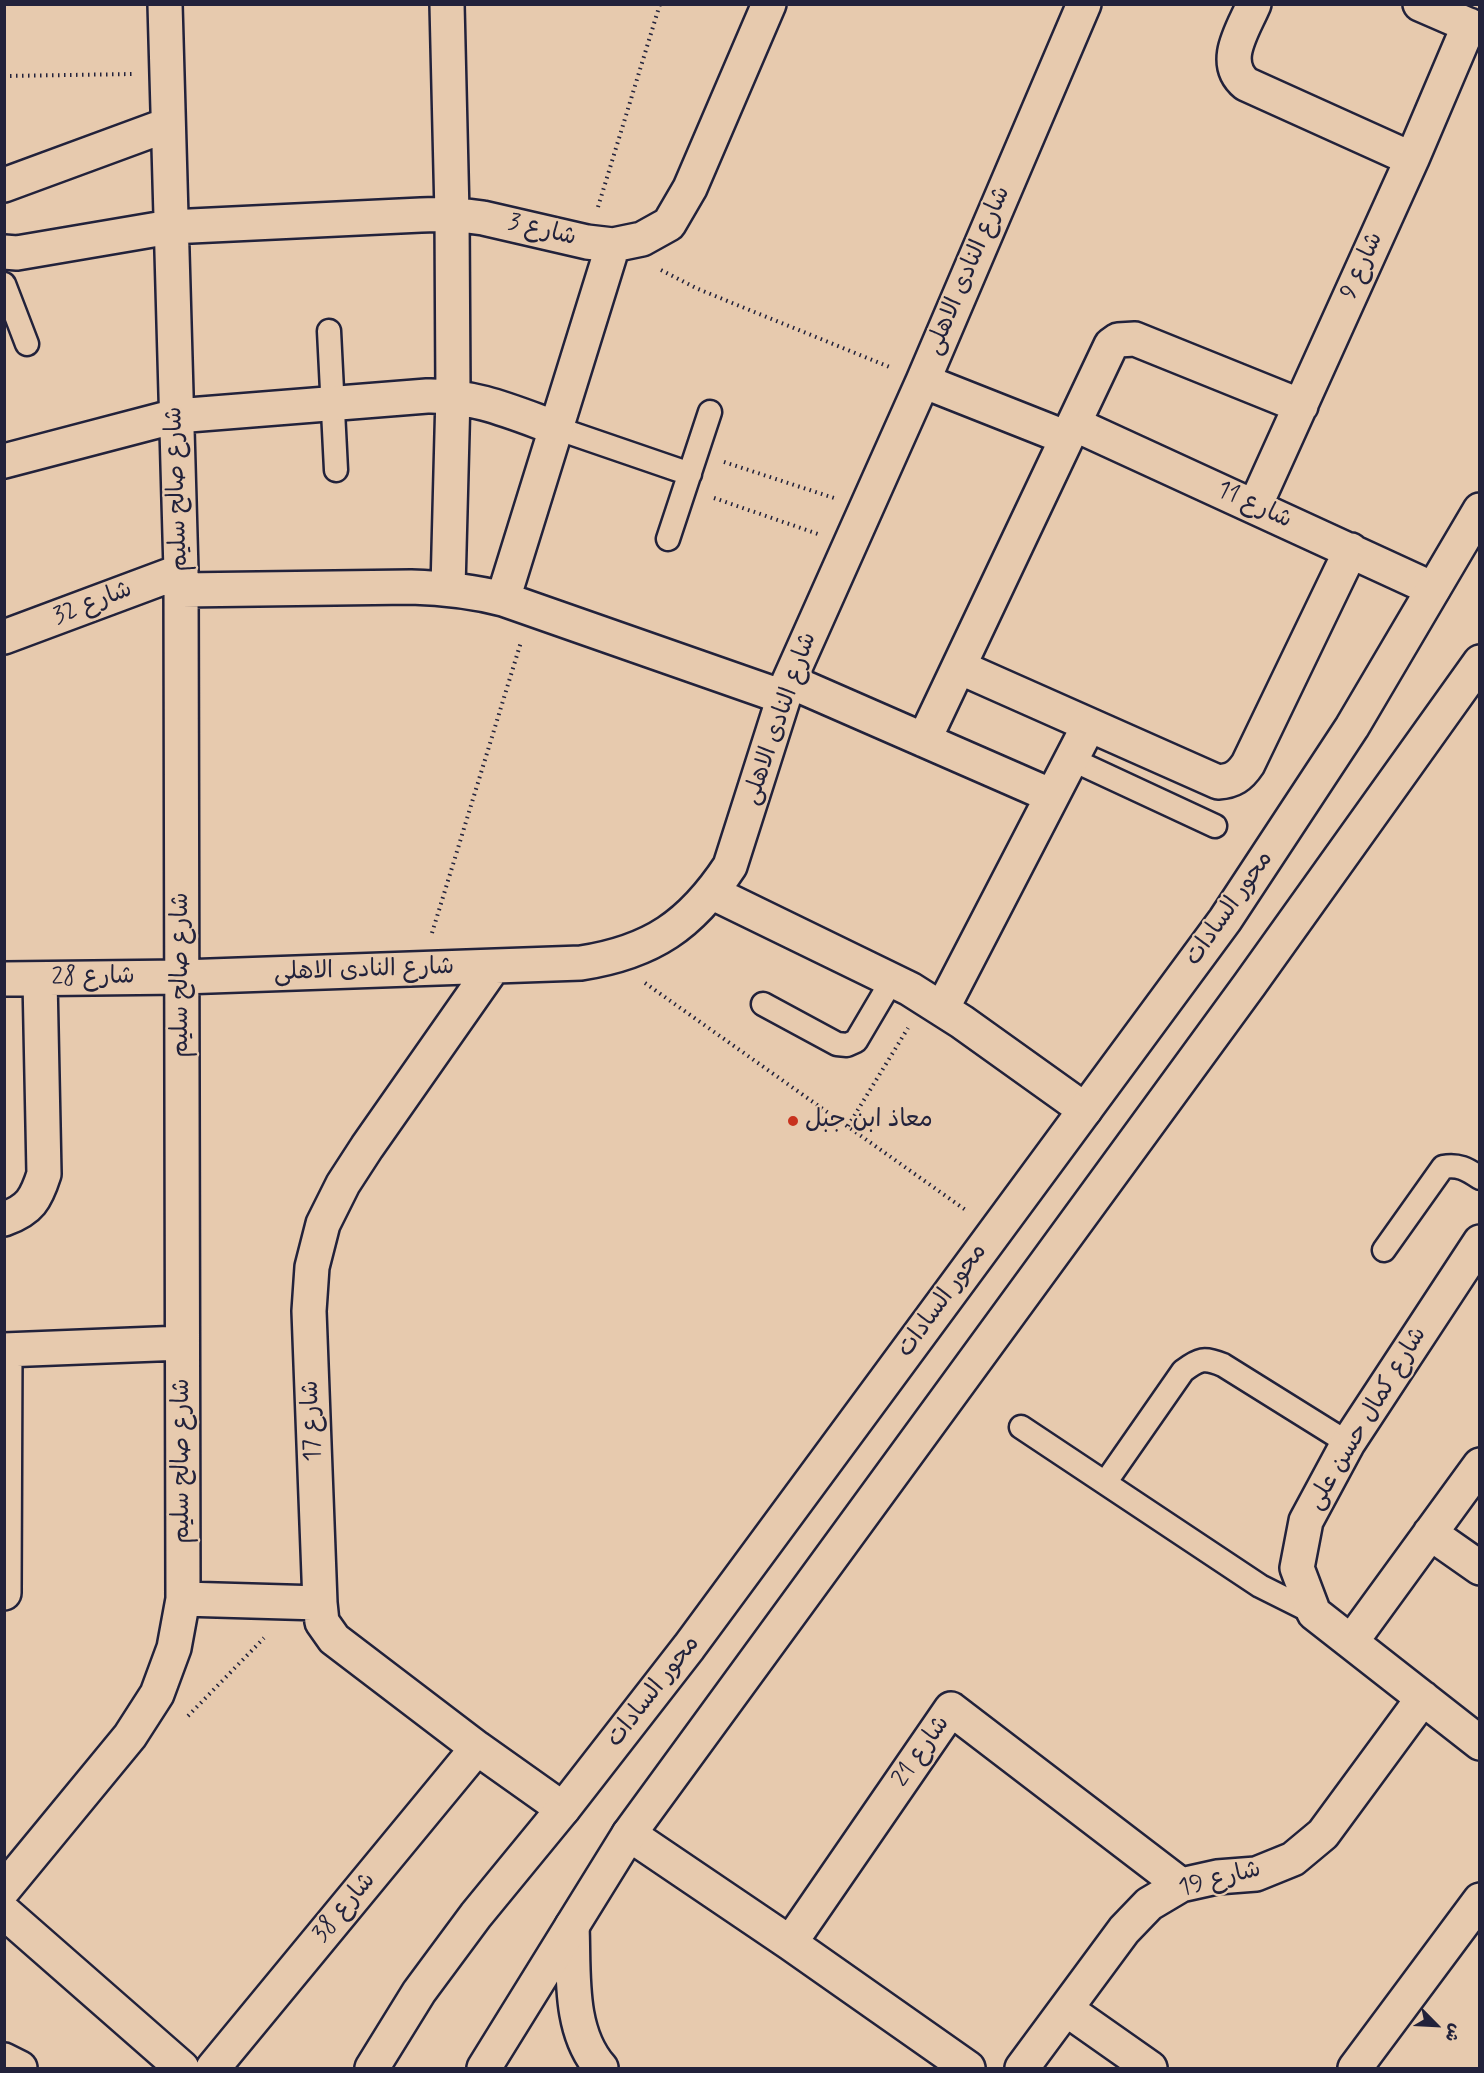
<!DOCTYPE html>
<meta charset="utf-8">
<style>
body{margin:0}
#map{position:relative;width:1484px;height:2073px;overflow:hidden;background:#e7caae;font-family:Mynerve,"Playpen Sans Arabic",sans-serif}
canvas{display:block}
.frame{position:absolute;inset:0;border:6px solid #22223b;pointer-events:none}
.north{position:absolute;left:1406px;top:1995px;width:60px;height:60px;-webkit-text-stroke:4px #e7caae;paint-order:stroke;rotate:114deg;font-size:16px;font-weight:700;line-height:24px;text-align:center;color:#22223b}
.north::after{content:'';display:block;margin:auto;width:21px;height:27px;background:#22223b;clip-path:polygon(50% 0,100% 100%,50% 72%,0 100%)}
</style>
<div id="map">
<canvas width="1484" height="2073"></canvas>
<div class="frame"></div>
<div class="north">ش</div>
</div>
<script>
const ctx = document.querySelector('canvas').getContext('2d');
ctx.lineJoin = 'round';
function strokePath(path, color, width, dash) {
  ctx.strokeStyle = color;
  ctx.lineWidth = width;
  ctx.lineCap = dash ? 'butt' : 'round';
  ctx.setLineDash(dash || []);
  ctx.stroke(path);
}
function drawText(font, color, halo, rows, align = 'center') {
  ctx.font = font + ' Mynerve,"Playpen Sans Arabic",sans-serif';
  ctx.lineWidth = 4.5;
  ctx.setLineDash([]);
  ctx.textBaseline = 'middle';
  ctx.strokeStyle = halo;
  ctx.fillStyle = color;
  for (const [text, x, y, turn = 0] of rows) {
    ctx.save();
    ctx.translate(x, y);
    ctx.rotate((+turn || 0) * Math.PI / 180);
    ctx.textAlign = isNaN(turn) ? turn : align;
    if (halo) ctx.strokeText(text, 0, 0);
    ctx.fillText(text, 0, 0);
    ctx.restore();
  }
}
const path = new Path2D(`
 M 4,76 L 133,74
 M 598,207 L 660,4
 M 661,270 L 698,289 L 892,368
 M 724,462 L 834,498
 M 714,498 L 818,534
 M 432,933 L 521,642
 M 645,983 L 967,1211
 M 848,1126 L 908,1028
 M 188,1716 L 264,1638`);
const service = new Path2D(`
 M 4,284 L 27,344
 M 329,331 L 336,470
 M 556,428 L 690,474
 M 668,539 L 710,412
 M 1071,759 L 1215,826
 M 763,1004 L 837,1044 L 847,1045 L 856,1041 L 892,980
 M 1384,1250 L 1443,1167 C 1458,1164 1467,1169 1480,1178
 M 1021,1427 L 1260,1586 L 1314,1613
 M 1105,1483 L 1183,1371 C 1199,1359 1204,1357 1223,1365 L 1348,1443`);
const minor = new Path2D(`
 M 447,4 L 452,214 L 453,395 L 448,588
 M 1254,4 C 1243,30 1220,62 1246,84 L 1412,159
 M 1420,4 L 1480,30
 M 4,185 L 167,125
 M 4,252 L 17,253 L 170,227 L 421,215 L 452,214 L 483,218 L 587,242 L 613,245 L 642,239 L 669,224 L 690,188 L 769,4
 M 923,381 L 1067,438
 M 1074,424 L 1433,589
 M 4,461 L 176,416 L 427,396 C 474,395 512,412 556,428
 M 1255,506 L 1412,159 L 1469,25
 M 182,590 L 411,587 C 443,588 472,591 503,599 L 783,697
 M 503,599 L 613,245
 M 4,637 L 181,571
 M 959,667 L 1218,782 C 1233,781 1240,776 1248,764 L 1351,550
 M 789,681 L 1052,796
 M 924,740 L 1111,345 L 1118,340 L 1135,339 L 1301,406
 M 713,893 L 910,989 L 962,1022 L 1085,1110
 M 493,967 L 367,1147 L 343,1184 L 323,1224 L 312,1267 L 309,1311 L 320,1603 L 322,1622 L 334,1639 L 477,1748 L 563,1809
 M 4,979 L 182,977 L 581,963 C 652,952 691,925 730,866 L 789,681 L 923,381 L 1084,4
 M 942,1009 L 1089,725
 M 4,1219 C 30,1210 36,1199 44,1174 L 40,979
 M 1480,1242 L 1348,1443 L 1306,1521 L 1297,1568 L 1314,1613 L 1480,1743
 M 4,1350 L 182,1343
 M 1430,1533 L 1480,1568
 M 4,1593 L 5,1350
 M 183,1599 L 320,1603
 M 1351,1642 L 1480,1465
 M 629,1834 L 790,1943 L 968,2068
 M 4,1889 L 130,1736 L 157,1694 L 174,1648 L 183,1599 L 181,571 L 165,4
 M 4,1912 L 182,2068
 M 572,1926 C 574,1972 568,2031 601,2068
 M 790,1943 L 951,1709 L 1181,1885
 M 1066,2009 L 1150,2068
 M 4,2060 L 20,2068
 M 213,2068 L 477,1748
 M 1022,2068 L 1124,1930 L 1149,1904 L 1181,1885 L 1217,1877 L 1256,1874 L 1293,1859 L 1323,1834 L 1423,1698
 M 1355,2068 L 1480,1900`);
const tertiary = new Path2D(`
 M 372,2068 L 419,1992 L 476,1915 L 563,1809 L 689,1647 L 1225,920 L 1352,727 L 1480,510
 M 484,2068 L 629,1834 L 1250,984 L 1480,662`);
const markers = [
 [793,1121,6,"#c8321e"]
];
const streetNames = [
 ["شارع 3",542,231,14],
 ["شارع 9",1363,266,-66],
 ["شارع النادى الاهلى",969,271,-67],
 ["شارع صالح سليم",178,489,-92],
 ["شارع 11",1254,506,25],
 ["شارع 32",93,604,-21],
 ["شارع النادى الاهلى",781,719,-71],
 ["محور السادات",1230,909,-55],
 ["شارع النادى الاهلى",364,971,-2],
 ["شارع صالح سليم",182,975,-90],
 ["شارع 28",93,978,-1],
 ["محور السادات",943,1301,-54],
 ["شارع كمال حسن على",1368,1419,-59],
 ["شارع 17",313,1421,-92],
 ["شارع صالح سليم",183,1461,-90],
 ["محور السادات",654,1692,-52],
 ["شارع 21",922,1752,-55],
 ["شارع 19",1220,1880,-14],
 ["شارع 38",345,1908,-50]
];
const poiNames = [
 ["معاذ ابن جبل",805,1121]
];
strokePath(service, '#22223b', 27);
strokePath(minor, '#22223b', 38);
strokePath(tertiary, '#22223b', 38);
strokePath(path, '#22223b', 4, [1.5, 4.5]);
strokePath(service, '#e7caae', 22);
strokePath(minor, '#e7caae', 33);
strokePath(tertiary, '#e7caae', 33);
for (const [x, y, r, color] of markers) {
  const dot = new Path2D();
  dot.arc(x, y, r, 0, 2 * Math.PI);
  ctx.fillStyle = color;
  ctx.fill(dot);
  strokePath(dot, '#e7caae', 2);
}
drawText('24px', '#22223b', '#e7caae', streetNames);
drawText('24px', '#22223b', '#e7caae', poiNames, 'left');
</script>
